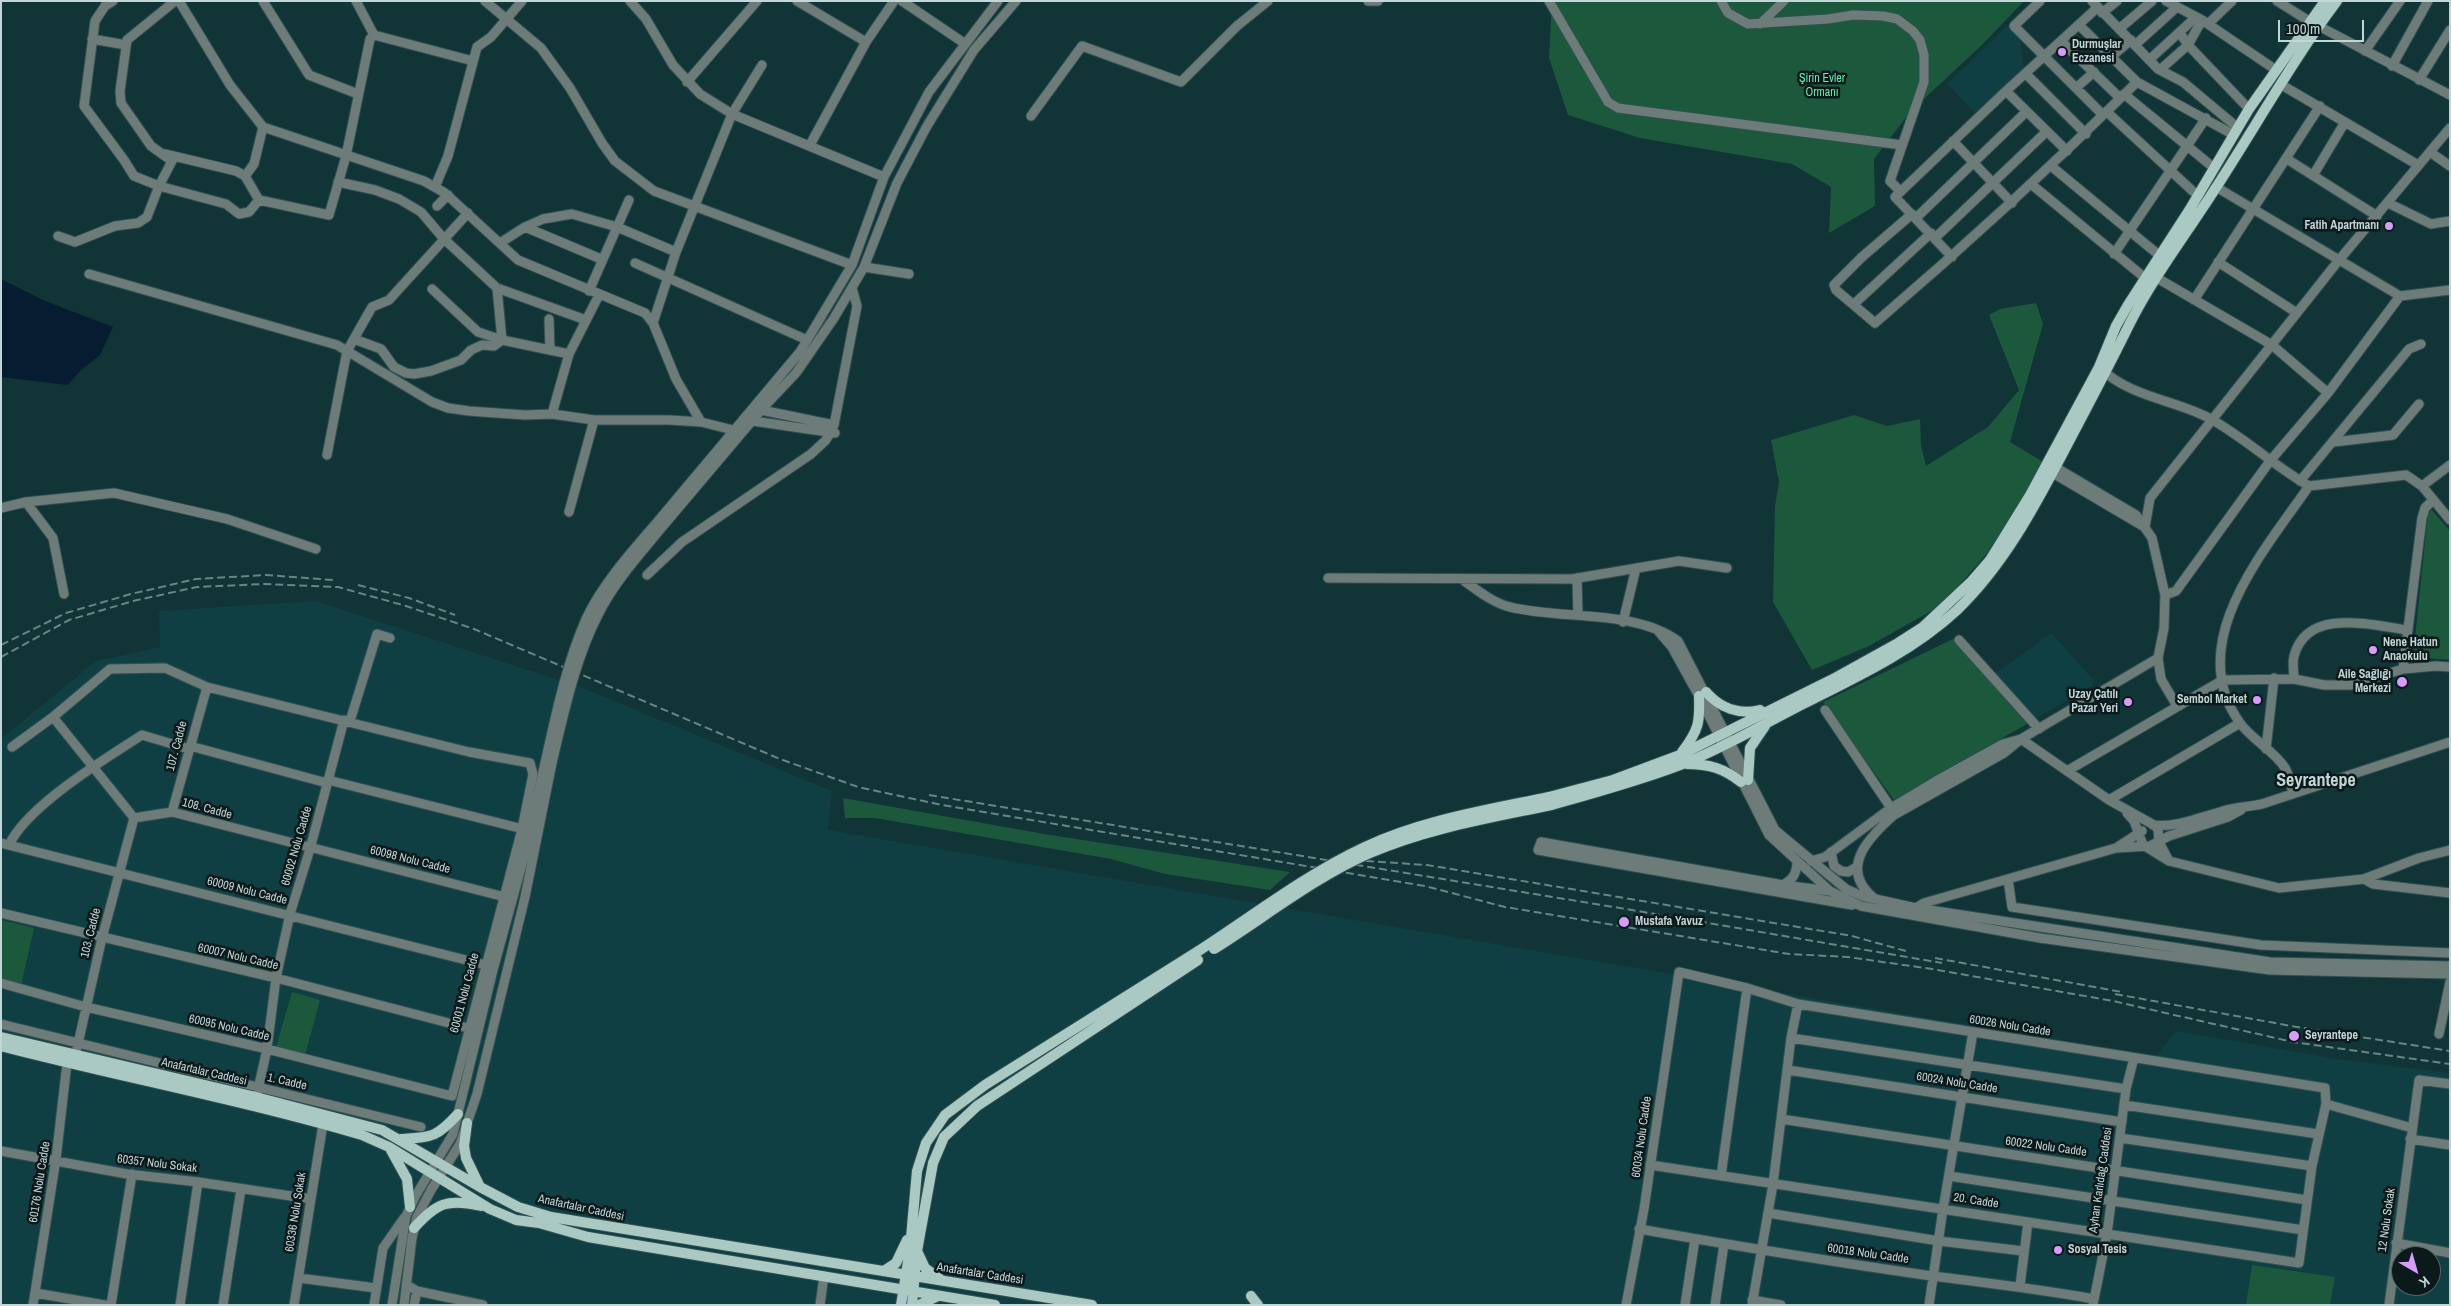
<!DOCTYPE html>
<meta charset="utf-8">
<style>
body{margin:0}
#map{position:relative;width:2451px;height:1306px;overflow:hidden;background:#113437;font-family:"Archivo Narrow",sans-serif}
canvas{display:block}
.frame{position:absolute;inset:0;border:2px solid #c3d6d7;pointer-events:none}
.north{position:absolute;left:2391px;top:1246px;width:50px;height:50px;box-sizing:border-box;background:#0b191a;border:1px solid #556566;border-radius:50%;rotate:142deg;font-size:14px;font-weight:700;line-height:20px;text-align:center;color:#c3d6d7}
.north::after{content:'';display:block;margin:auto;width:18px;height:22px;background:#d79bf9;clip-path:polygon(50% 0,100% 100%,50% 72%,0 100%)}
.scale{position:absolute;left:2278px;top:20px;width:86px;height:22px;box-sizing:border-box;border:2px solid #c3d6d7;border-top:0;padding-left:6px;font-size:15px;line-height:18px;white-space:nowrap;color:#c3d6d7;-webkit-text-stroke:4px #0b191a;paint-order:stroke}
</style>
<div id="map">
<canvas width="2451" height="1306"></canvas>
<div class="frame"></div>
<div class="north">K</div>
<div class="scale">100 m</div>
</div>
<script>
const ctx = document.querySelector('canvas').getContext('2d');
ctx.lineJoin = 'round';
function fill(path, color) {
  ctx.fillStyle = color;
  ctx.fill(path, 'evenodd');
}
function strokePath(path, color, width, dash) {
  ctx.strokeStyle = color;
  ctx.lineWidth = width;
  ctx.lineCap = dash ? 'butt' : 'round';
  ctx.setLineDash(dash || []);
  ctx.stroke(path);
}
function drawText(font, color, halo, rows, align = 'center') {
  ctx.font = font + ' "Archivo Narrow",sans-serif';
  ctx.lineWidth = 5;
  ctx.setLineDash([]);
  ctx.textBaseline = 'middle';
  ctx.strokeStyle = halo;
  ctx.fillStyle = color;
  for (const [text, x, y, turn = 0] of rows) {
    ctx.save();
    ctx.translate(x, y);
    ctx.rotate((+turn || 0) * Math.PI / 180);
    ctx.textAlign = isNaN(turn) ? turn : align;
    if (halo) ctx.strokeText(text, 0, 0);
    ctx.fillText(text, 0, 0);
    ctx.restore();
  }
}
const built = new Path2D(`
 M 2007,26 L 2020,39 L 2024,69 L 1975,113 L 1947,84 Z
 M 316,601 L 580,687 L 832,791 L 828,830 L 2156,1057 L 2176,1031 L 2337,1059 L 2450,1073 L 2450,1305 L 1,1305 L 1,739 L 96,661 L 160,647 L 159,611 ZM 2401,1256 L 2431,1256 L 2431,1286 L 2401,1286 Z
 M 2052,633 L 2094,681 L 2092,686 L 2035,719 L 1993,675 Z`);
const green = new Path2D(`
 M 1552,1 L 2024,1 L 1982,45 L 1911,111 L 1874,159 L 1875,206 L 1829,233 L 1831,187 L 1792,164 L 1640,138 L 1568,115 L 1549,58 Z
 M 2036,303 L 2043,324 L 2010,442 L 2045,463 L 1988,552 L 1942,605 L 1869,646 L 1812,670 L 1773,602 L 1775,506 L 1779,482 L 1771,440 L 1854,415 L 1887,426 L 1920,419 L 1921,445 L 1926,466 L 1988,427 L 2019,390 L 1989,315 L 2000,309 Z
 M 2432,510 L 2450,531 L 2450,660 L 2413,657 L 2428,513 Z
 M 1953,639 L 2027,724 L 1894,800 L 1823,702 Z
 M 843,798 L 1044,834 L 1290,872 L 1270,890 L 1165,874 L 1111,859 L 875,818 L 845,818 Z
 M 1,920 L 34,928 L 21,985 L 1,980 Z
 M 292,992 L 320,1000 L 305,1055 L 276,1047 Z
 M 2252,1265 L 2335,1277 L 2330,1305 L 2246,1305 Z`);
const water = new Path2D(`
 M 1,279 L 45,301 L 113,327 L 100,355 L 81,370 L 68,385 L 1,377 Z`);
const minor = new Path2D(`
 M 113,1 L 105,6 L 95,21 L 84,106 L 124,160 L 134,176 L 159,186 L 172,161 L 151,146 L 121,103 L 120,91 L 127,40 L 175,1
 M 179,1 L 230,85 L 263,127 L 424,181 L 445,193 L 518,260 L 645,313 L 653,323 L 676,379 L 701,422
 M 263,1 L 309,75 L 358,94
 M 356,1 L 374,35 L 473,61
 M 485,1 L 541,48 L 570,88 L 602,143 L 615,161 L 654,191 L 852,265
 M 630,1 L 646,19 L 673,65 L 700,94 L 732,114 L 884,177
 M 797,1 L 866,42
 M 902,1 L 964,43
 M 1368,1 L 1378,1
 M 1549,1 L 1608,102 L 1618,108 L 1902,145
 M 1721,1 L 1728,13 L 1748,24 L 1828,19 L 1853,15 L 1883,16 L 1897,19 L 1913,31 L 1920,40 L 1924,55 L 1924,82 L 1890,181 L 1900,191
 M 2040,1 L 2014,26 L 2103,115
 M 2092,1 L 2158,69 L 2183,82 L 2238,128
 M 2166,1 L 2202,20 L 2276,70
 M 2277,1 L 2309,21 L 2450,95
 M 2102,13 L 2117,1
 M 1760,24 L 1784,1
 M 2208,24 L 2232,1
 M 2080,26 L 2137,82 L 2234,135
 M 2119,29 L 2152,1
 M 2180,33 L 2188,45 L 2249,109
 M 92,39 L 126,45
 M 2062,42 L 2120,98
 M 2135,45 L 2177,7
 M 2365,51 L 2400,1
 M 2112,56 L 2131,40
 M 2149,60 L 2196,17
 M 2392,66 L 2428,1
 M 2161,69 L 2188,45 L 2202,20
 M 2026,74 L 2086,134
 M 2419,80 L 2450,30
 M 687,82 L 757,1
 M 2280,84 L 2418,165
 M 2076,88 L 2094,72
 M 2006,91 L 2067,151
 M 2124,94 L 2214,168
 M 2107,112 L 2198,196
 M 1031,116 L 1082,46 L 1181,82 L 1237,26 L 1268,1
 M 1953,141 L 2012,203
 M 810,145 L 866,42 L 894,1
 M 2430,152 L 2450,166
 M 165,154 L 236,171 L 245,176 L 254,164 L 263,127
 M 2287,159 L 2377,216
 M 2051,166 L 2160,256
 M 2314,174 L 2345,122
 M 245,176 L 259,200 L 329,215 L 346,156 L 370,39 L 374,35
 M 338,182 L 375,190 L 399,199 L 421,212 L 444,239 L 497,288 L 586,320
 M 2031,184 L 2145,278
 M 435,187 L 448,156 L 477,47 L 491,37 L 522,1
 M 2216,187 L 2400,296 L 2450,290
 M 2388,203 L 2431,224 L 2450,221
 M 437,206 L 448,195
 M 1912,214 L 1862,257 L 1834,285 L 1836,290 L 1875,323 C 1966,245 2052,166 2137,82
 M 1916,218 L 2026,112
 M 525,227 L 601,259
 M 58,236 L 75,242 L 115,226 L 138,223 L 147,217 L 159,186 L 226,204 L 239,214 L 249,212 L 259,200
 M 1935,238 L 2046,132
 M 500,243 L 525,227 L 543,219 L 572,214 L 617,227 L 676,252
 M 2114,254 L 2206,118
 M 1952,257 L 1895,197 L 2006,91 L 2098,7
 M 2218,262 L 2297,313
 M 635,263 L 807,340
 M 864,267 L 909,274
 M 89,274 L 337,345 L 432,402 L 448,408 L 469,411 L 525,415 L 552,414 L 594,420 L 669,420 L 701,422 L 733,430
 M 2157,278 L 2272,345 L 2328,393
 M 432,289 L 478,332 L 502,340 L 569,354
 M 589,291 L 629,200
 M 2194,300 L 2320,106
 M 1854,304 L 1931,233
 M 549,319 L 550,350
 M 653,323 L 676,252 L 732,114 L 762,65
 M 354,339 L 381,349 L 394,367 L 406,373 L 414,374 L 431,371 L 461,360 L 471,350 L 482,345 L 494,346 L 502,340 L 497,288
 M 2101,369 C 2131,397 2175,400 2209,418 C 2244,437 2274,466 2309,486
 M 761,410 L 834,425 L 857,306 L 852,288
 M 552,414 L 569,354 L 599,295
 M 753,421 L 835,433
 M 2334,442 L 2393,435 L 2419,404
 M 327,455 L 347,351 L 372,307 L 389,300 L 468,213
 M 2050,464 L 2136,515 L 2152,538 L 2165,595 L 2164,628 L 2158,658 L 2161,679 L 2177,706
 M 2450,465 L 2422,486 L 2450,520
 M 2046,469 L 2143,526
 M 2300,481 L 2409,349 L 2421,344
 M 26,502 L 114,493 L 227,519 L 316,549
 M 1,508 L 26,502 L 53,538 L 64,594
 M 569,512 L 594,420
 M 659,520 L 800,352 L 852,265 L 884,177 L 929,92 L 998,1
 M 663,526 L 761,410 L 796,373 L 834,318 L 864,267 L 897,183 L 927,126 L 974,50 L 1016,1
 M 2145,527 L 2150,498 L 2339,260 L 2450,128
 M 647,575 L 682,542 L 811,454 L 825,441 L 831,432
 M 1328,578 L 1572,579 L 1679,561 L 1727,568
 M 1577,578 L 1578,615
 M 1463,580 C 1477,590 1493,603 1510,607 C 1561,620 1635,609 1678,641 L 1775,830 L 1846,889 L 1862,896 L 1916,908 L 2270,962 L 2450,966
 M 2165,595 L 2176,591 L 2270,461 L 2328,393 L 2400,296
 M 1623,622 L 1636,568
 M 1659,632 L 1672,647 L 1699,696 L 1769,835 L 1830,891 L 1861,906 L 2040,938 L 2270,970 L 2450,974
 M 1959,640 L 2039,729
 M 2403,669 L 2422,518 L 2425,508 L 2433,500
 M 2294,679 C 2294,671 2292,663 2294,656 C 2307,607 2371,625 2407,630
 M 1825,710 L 1891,808
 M 53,717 L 134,818 L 172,812 L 505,897
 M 350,721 L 377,634 L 390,638
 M 190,746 L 327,783
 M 2266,749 L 2274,678
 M 2067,771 L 2223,680 L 2294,679 L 2324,685 L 2351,685 L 2403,669 L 2436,666 L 2450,667
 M 328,780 L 527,830
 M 2293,794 C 2291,786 2290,776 2285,768 C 2275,751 2252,740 2240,723 C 2182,643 2265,550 2309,486 L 2406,475 L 2422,486
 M 2109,800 L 2240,723
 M 172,812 L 207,687
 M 2127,813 L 2134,821 L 2143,845 L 2169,861 L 2279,888 L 2364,879 L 2419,858 L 2450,850
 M 2153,825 C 2177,828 2200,817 2223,811 C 2235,807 2249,807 2262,804 L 2450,742
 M 1,843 L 486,965
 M 9,845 C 27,806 105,759 142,735 L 189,749
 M 2116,848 L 2142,831
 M 1831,852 L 1834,866 L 1841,871 L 1848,872 L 1857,867
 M 1811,861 L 1825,857 L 1891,808 L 1936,781 L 2003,744 L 2021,739 L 2109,800 L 2154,825 L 2158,829 L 2159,842 L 2169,861
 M 2008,879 L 2012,907 L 2261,945 L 2450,953
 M 2364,879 L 2373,884 L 2450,893
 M 1783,885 C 1793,879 1796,875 1797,863
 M 1829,891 L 1783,885 L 1541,842 L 1538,850 L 1852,905
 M 1874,898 C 1838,869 1868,838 1894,815 L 2004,753 L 2021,739 L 2158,658
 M 1916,908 L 1924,903 L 2116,848 L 2150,846 L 2169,836 L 2228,817 L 2241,810
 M 1,913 L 276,978 L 468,1028
 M 1,983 L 86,1007 L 267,1049 L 452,1096 L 522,829 L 533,774 L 530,763 L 469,752 L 207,687 L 165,668 L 110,669 L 53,717 L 12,747
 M 1,1024 L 421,1127
 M 2439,1034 L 2450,982
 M 1791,1038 L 2126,1089
 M 77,1048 L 102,938 L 134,818
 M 1788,1070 L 2122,1122
 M 257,1094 L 267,1049 L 276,978 L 290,914 L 310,849 L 344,720
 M 2124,1105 L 2318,1134
 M 1781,1119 L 2307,1200
 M 2120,1138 L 2312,1166
 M 2410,1139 L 2450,1145
 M 1,1151 L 127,1174 L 198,1182 L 311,1199
 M 1650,1165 L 2299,1263 L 2312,1166 L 2326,1104 L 2412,1128
 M 1721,1176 L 1747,988
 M 1949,1176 L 2303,1230
 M 1768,1213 L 1939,1241 L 2023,1251
 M 1639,1229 C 1736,1246 1834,1262 1932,1276 C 1987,1283 2039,1289 2094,1299
 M 2396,1243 L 2450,1253
 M 299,1278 L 376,1288
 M 407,1285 L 417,1291 L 483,1305
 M 2020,1286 L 2028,1222
 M 35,1293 L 105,1305
 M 1752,1300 L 1781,1305
 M 33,1305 L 56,1159 L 67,1063
 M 111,1305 L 132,1174
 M 180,1305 L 198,1182
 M 223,1305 L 241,1189
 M 294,1305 L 323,1124
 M 374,1305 L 383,1248 L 404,1218
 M 392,1305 L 406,1216 L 416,1195 L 453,1134 L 493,970 L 527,846 L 545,763
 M 404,1305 L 412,1238 L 417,1217 L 431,1190 L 460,1144 L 477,1094 L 525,897 L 552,763
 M 414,1305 L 417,1291
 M 820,1305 L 824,1276
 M 1626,1305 L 1644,1209 L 1679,972 L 1747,988 L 1798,1004 L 2325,1088 L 2326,1104
 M 1685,1305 L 1695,1239
 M 1715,1305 L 1724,1244
 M 1752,1305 L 1773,1184 L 1791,1038 L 1798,1004
 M 1929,1305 L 1943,1209 L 1973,1032
 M 2093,1305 L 2107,1234 L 2126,1089 L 2134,1058
 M 2389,1305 L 2419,1080 L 2450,1084`);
const major = new Path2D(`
 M 1706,692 C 1720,708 1739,715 1760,710
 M 1682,752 C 1699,730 1700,722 1699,696
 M 1687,764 C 1709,764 1723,768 1741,782
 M 1748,780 L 1750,748 L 1765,726
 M 1549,797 L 1613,780 L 1680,755 L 1833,679 L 1898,643 L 1923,627 L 1971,582 L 1990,560 L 2030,495 L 2099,367 L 2116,326 L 2128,305 L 2190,209 L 2249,109 L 2325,1
 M 1551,805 C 1594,793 1638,781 1680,765 C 1724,748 1765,723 1807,702 C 1859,676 1914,650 1957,610 C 2004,565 2035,506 2065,449 C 2087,407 2109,366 2130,323 C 2154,276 2187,233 2215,189 C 2256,126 2292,61 2337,1
 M 1,1037 L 256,1097 L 382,1130 L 480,1187 L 518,1207 L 551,1217 L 1092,1305
 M 1,1046 C 121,1077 243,1100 362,1135 L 389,1147 L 490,1209 L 516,1220 L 539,1223 L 588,1237 L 995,1305
 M 467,1123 L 464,1146 L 466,1158 L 480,1187
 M 401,1139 C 432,1137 436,1138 458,1114
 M 391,1150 L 407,1179 L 410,1207
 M 414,1228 C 437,1203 447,1198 481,1206
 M 918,1253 L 925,1268 L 940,1279
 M 884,1271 L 896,1263 L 907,1240
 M 1251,1296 L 1258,1305
 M 901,1305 L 910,1249 L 917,1171 L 926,1143 L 945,1115 L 985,1085 L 1200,950
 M 912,1305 L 917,1251 L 933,1163 L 944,1137 L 977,1106 L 1198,960
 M 919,1305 L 938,1296`);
const rail = new Path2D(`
 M 358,585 L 409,598 L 455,615
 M 1,645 L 66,613 L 131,594 L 196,579 L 266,575 L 333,580
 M 1,657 L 69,620 L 133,601 L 197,587 L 265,584 L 338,587 L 406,606 L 474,629 L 780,759 L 858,787 L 942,805 L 1425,886 L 1505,907 L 1789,954 L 1848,957 L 1932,969 L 2113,1001 L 2293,1042 L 2450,1064
 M 929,795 L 1626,909 L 1942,963
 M 1366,861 L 1427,865 L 1852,936 L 1906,951
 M 1935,958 L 2122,992
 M 2115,994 L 2297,1027 L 2450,1051`);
const minorBridge = new Path2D(`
 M 545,763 C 556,714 566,665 586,619 C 603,583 633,550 659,520
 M 552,763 C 564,713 575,659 599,613 C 615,581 641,553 663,526`);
const majorBridge = new Path2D(`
 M 1214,949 C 1265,917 1315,877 1370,853 C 1428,828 1490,818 1551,805
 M 1200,950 C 1254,915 1307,874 1365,847 C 1423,820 1487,810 1549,797`);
const markers = [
 [2062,52,5,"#d79bf9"],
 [2389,226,5,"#d79bf9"],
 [2373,650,5,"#d79bf9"],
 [2402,682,6,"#d79bf9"],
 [2257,700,5,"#d79bf9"],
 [2128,702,5,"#d79bf9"],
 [1624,922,6,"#d79bf9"],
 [2294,1036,6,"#d79bf9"],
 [2058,1250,5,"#d79bf9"]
];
const poiNames = [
 ["Durmuşlar",2072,45],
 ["Eczanesi",2072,59],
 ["Fatih Apartmanı",2379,226,"right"],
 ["Nene Hatun",2383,643],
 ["Anaokulu",2383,657],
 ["Aile Sağlığı",2391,675,"right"],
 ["Merkezi",2391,689,"right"],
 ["Uzay Çatılı",2118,695,"right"],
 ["Pazar Yeri",2118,709,"right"],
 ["Sembol Market",2247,700,"right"],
 ["Mustafa Yavuz",1635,922],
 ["Seyrantepe",2305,1036],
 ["Sosyal Tesis",2068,1250]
];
const parkNames = [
 ["Şirin Evler",1822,79],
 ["Ormanı",1822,93]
];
const streetNames = [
 ["107. Cadde",177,746,-75],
 ["108. Cadde",207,809,15],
 ["60002 Nolu Cadde",297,846,-74],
 ["60098 Nolu Cadde",410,860,14],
 ["60009 Nolu Cadde",247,891,14],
 ["103. Cadde",91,933,-76],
 ["60007 Nolu Cadde",238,957,13],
 ["60001 Nolu Cadde",465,993,-75],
 ["60026 Nolu Cadde",2010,1026,9],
 ["60095 Nolu Cadde",229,1028,13],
 ["Anafartalar Caddesi",204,1072,13],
 ["1. Cadde",287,1082,13],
 ["60024 Nolu Cadde",1957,1083,9],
 ["60034 Nolu Cadde",1642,1137,-82],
 ["60022 Nolu Cadde",2046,1147,8],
 ["60357 Nolu Sokak",157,1164,7],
 ["Ayhan Karlıdağ Caddesi",2101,1180,-82],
 ["60176 Nolu Cadde",40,1182,-81],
 ["20. Cadde",1976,1201,9],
 ["Anafartalar Caddesi",581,1208,12],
 ["60336 Nolu Sokak",296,1212,-81],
 ["12 Nolu Sokak",2387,1220,-82],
 ["60018 Nolu Cadde",1868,1254,8],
 ["Anafartalar Caddesi",980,1274,9]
];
const districtNames = [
 ["Seyrantepe",2316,781]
];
fill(built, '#0f3f43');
fill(green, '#1b583c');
fill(water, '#061c30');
strokePath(minor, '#315154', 11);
strokePath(major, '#315154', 12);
strokePath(minor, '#6d7c79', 9);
strokePath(major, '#abc9c3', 10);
strokePath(rail, '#698486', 2, [8, 4]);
strokePath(minorBridge, '#315154', 11, []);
strokePath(majorBridge, '#315154', 12, []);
strokePath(minorBridge, '#6d7c79', 9);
strokePath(majorBridge, '#abc9c3', 10);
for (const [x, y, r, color] of markers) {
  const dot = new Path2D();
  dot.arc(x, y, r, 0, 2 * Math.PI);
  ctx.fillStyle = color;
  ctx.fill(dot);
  strokePath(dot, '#0b191a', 2);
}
drawText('bold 12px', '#c3d6d7', '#0b191a', poiNames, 'left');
drawText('12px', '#65ecac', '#0b191a', parkNames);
drawText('12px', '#c3d6d7', '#0b191a', streetNames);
drawText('bold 18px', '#c3d6d7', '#0b191a', districtNames);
</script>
